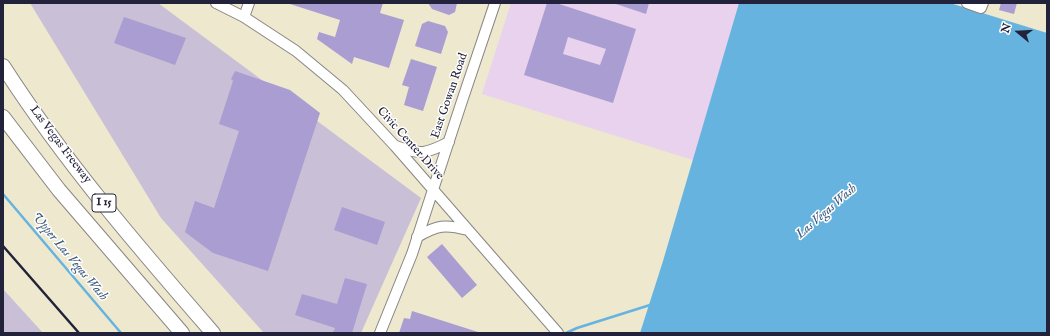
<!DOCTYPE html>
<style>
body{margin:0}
#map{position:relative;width:1050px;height:336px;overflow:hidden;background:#ede8ce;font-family:"IM FELL English",serif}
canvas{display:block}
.frame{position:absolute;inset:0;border:4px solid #22223b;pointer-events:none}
.north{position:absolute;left:998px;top:12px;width:40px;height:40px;-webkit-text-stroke:3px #fff;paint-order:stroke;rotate:288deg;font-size:11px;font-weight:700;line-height:16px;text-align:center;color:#22223b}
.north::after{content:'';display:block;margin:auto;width:14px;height:18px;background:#22223b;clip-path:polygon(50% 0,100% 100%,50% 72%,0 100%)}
</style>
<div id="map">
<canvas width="1050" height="336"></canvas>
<div class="frame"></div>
<div class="north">N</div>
</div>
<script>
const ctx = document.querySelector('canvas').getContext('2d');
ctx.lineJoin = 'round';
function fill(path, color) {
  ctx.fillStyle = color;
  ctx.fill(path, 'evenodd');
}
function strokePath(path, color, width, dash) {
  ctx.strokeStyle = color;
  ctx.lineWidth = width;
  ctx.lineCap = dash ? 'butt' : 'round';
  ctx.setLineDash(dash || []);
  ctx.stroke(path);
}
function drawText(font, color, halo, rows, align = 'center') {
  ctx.font = font + ' "IM FELL English",serif';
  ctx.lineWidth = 3;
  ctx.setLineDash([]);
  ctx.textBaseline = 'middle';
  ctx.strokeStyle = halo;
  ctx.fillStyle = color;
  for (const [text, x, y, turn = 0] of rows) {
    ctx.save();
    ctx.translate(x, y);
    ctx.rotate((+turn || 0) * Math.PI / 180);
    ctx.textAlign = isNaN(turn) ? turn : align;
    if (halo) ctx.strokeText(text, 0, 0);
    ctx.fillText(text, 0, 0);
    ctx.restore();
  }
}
const built = new Path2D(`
 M 511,3 L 739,3 L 693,160 L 482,94 Z`);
const industrial = new Path2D(`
 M 30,3 L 158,3 L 421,198 L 361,333 L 264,333 L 161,218 Z
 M 3,289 L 43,333 L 3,333 Z`);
const water = new Path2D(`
 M 739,3 L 950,3 L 1047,33 L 1047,333 L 640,333 L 663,261 Z`);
const stream = new Path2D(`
 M 3,194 L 121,333
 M 566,333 L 577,328 L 650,305`);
const building = new Path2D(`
 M 290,3 L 383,3 L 380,13 L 404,20 L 389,68 L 354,57 L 352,64 L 317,39 L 319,32 L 335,37 L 340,20 L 290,4 Z
 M 428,3 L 457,3 L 455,12 L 449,15 L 432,9 Z
 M 547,3 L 556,3 L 636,29 L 613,103 L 524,75 ZM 568,37 L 606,49 L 600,65 L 563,54 Z
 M 616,3 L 649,3 L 646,14 L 616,4 Z
 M 1001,3 L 1017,3 L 1014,14 L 999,10 Z
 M 124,17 L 186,38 L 175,65 L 114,43 Z
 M 428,21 L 445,26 L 448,32 L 441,54 L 415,46 L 422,24 Z
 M 411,59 L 437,67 L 423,111 L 404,105 L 409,87 L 402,85 Z
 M 235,71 L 290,90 L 320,113 L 268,271 L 213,253 L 185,232 L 195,201 L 214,208 L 239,131 L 219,124 L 233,81 L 231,79 Z
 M 342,207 L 385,222 L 377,245 L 334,230 Z
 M 442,244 L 477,285 L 462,298 L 427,257 Z
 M 345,278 L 367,284 L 352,333 L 333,333 L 335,328 L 295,315 L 302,294 L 337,304 Z
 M 412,311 L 478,332 L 478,333 L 399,333 L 404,318 L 410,319 Z`);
const minor = new Path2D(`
 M 216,3 L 244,17 L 296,51 L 343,90 L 395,146 L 558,333
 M 967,3 L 981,8 L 983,3
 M 244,17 L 249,3
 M 396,146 C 420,155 426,154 449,142
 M 417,237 C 437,225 445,224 468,230
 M 380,333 L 412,254 L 461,104 L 495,3`);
const highway = new Path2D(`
 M 3,66 C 64,161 139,248 213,333
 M 3,117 L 59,190 L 182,333`);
const rail = new Path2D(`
 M 3,246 L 79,333`);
const shields = [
 [104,203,24]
];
const shieldNames = [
 ["I 15",104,203]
];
const streetNames = [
 ["East Gowan Road",450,96,-71],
 ["Civic Center Drive",410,144,48],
 ["Las Vegas Freeway",60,145,53]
];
const waterNames = [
 ["Las Vegas Wash",827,212,-41],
 ["Upper Las Vegas Wash",69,257,50]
];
fill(built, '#e8d2ee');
fill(industrial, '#c9bfd7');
fill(water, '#67b3e0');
strokePath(stream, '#67b3e0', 2.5);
fill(building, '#a99dd1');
strokePath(minor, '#888584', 12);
strokePath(highway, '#888584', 16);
strokePath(minor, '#fff', 10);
strokePath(highway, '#fff', 14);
strokePath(rail, '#22223b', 2.5);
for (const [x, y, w] of shields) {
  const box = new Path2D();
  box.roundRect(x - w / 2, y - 9, w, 18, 3);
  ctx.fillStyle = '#fff';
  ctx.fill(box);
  strokePath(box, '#22223b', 1);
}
drawText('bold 11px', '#22223b', null, shieldNames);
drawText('12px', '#22223b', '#fff', streetNames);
drawText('italic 13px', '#3e5c7d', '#fff', waterNames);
</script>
